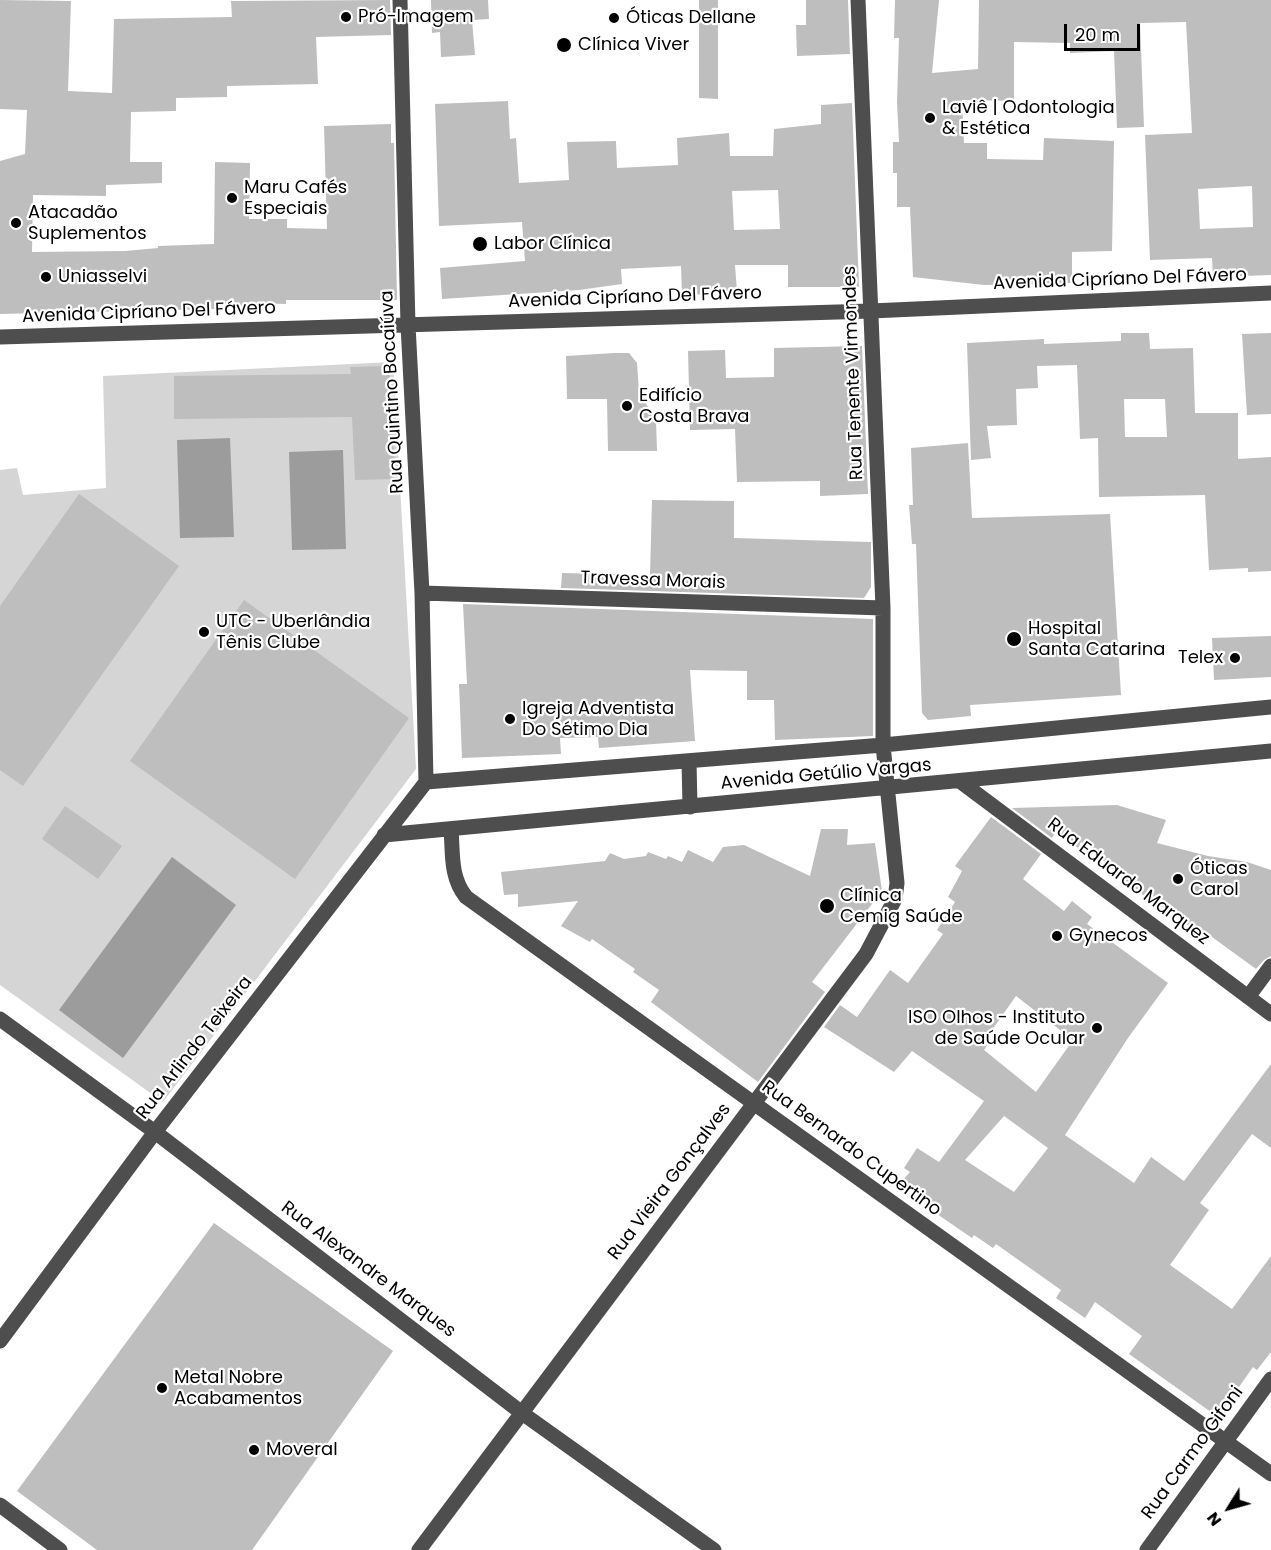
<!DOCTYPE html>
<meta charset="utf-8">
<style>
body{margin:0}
#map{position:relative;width:1271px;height:1550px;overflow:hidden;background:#fff;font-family:Poppins,sans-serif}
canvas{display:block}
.north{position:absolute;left:1199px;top:1478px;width:60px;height:60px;-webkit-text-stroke:4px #fff;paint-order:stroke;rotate:233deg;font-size:16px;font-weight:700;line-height:24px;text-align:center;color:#000}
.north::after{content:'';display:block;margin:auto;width:21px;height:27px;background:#000;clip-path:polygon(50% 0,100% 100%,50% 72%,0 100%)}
.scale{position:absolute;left:1064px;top:24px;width:76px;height:27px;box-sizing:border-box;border:3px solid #000;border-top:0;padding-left:8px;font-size:18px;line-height:21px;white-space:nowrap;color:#000;-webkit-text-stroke:4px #fff;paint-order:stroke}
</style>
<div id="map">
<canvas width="1271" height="1550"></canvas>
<div class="north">N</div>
<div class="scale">20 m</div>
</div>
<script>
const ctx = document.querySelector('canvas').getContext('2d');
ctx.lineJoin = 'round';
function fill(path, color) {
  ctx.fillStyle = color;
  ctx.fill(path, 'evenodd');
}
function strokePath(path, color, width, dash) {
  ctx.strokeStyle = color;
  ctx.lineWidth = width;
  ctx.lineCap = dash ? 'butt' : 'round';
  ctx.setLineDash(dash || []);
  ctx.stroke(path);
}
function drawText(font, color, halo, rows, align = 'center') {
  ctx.font = font + ' Poppins,sans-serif';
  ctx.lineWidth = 4.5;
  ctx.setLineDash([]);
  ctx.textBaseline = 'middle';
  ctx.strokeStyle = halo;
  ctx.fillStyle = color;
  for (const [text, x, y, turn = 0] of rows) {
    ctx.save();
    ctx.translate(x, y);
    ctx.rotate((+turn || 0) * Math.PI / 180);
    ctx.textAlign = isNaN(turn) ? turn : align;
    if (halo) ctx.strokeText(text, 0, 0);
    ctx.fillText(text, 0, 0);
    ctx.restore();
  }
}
const green = new Path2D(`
 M 393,362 L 416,769 L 163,1102 L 0,985 L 0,470 L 17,468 L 23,495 L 106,488 L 103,376 Z`);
const water = new Path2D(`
 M 230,438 L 234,537 L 180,538 L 177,440 Z
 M 343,450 L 346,549 L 292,550 L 289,452 Z
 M 172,857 L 236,905 L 123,1058 L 59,1010 Z`);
const building = new Path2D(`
 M 0,0 L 71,1 L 68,91 L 112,93 L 114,19 L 232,17 L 231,1 L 390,0 L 391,35 L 316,37 L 318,84 L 227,86 L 227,97 L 176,98 L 176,111 L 131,112 L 130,162 L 162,162 L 162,183 L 106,185 L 106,196 L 33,195 L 32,252 L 125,251 L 158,248 L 158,246 L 214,244 L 215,162 L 250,163 L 249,219 L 287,219 L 287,228 L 327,229 L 324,126 L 391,124 L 391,143 L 394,143 L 397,300 L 286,300 L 286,304 L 249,303 L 249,306 L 216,306 L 216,309 L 0,314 L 0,161 L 25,154 L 27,110 L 0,109 Z
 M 431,0 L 488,0 L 489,19 L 472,20 L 475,55 L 441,57 L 440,32 L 432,33 Z
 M 699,0 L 718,0 L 718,99 L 699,98 Z
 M 806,0 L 848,0 L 850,54 L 797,56 L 796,25 L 806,25 Z
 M 895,0 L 939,0 L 932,73 L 978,69 L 979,0 L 1271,0 L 1271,275 L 1213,277 L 1212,258 L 1150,260 L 1145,135 L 1192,133 L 1186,22 L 1140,23 L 1144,127 L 1117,128 L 1114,51 L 1070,53 L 1070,43 L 1014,42 L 1014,101 L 962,100 L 964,143 L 987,143 L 987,159 L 1043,160 L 1044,138 L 1114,141 L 1112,251 L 1072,252 L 1072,283 L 984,285 L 913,277 L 910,207 L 897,207 L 897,173 L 893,173 L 893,142 L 899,142 L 897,102 L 899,38 L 894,38 ZM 1252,186 L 1253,227 L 1200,229 L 1198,189 Z
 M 508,101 L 510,139 L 516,138 L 519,183 L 569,180 L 567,142 L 616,141 L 617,168 L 678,165 L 677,138 L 729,133 L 730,156 L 773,156 L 774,129 L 821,124 L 821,105 L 852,103 L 859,287 L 788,287 L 788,265 L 735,265 L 737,291 L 682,296 L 681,266 L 621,269 L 622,284 L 579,290 L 442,299 L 440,268 L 525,261 L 522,222 L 439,226 L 435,104 ZM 778,190 L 780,229 L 734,230 L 732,191 Z
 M 1121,333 L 1149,333 L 1150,349 L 1193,348 L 1195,413 L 1238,413 L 1238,459 L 1271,457 L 1271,571 L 1248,572 L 1248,568 L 1209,570 L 1205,495 L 1099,497 L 1098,438 L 1080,439 L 1077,365 L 1037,366 L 1038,388 L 1016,389 L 1017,425 L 987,426 L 991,458 L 971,460 L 967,343 L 1044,339 L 1044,344 L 1121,341 ZM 1124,399 L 1165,399 L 1167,437 L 1125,437 Z
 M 1271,333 L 1271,414 L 1247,415 L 1242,334 Z
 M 862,346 L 868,494 L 820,496 L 820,481 L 737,482 L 735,429 L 690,430 L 688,351 L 725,350 L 726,378 L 774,377 L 774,348 Z
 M 614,353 L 629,353 L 637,363 L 639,392 L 656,420 L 657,451 L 608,451 L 607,399 L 567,399 L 566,356 Z
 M 389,366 L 395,479 L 355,480 L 352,417 L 174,419 L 174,376 L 351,374 L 350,367 Z
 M 968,443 L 972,518 L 1110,514 L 1121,695 L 970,705 L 971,716 L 928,720 L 922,713 L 916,544 L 912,544 L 909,505 L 913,505 L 911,448 Z
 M 79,494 L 179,566 L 23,786 L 0,770 L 0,606 Z
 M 652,500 L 734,501 L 734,538 L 871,542 L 871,587 L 864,598 L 561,588 L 562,573 L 650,575 Z
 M 244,600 L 409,718 L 295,879 L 130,761 Z
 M 463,604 L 873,619 L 873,736 L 775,740 L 774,700 L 747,700 L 747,671 L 690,670 L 695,741 L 599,748 L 598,737 L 560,738 L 561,754 L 462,758 L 459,684 L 467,684 Z
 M 1271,636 L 1271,677 L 1214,680 L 1212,638 Z
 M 1117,805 L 1166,820 L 1157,843 L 1208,856 L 1247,862 L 1271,870 L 1271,956 L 1264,960 L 1256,969 L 1212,937 L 1185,924 L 1187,918 L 1150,901 L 1081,842 L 1078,848 L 1056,832 L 1052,838 L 1012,808 Z
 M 65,806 L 122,846 L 98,879 L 42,839 Z
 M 991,817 L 1041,854 L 1023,879 L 1064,911 L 1072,901 L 1092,917 L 1087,924 L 1168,983 L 1128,1038 L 1065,1135 L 1134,1183 L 1151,1157 L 1184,1181 L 1271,1064 L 1271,1148 L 1252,1134 L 1200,1203 L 1209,1210 L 1170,1265 L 1232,1309 L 1271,1256 L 1271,1352 L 1257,1370 L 1253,1367 L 1218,1417 L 1129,1354 L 1142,1336 L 1095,1302 L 1085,1318 L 1056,1298 L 1061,1290 L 996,1244 L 993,1248 L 974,1235 L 972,1238 L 937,1214 L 941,1209 L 900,1183 L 910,1172 L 904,1168 L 917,1148 L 939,1162 L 984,1101 L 912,1051 L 894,1072 L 824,1027 L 840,1005 L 857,1017 L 890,970 L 908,983 L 943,934 L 937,930 L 955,902 L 948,897 L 962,871 L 955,866 ZM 1016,996 L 1073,1040 L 1036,1092 L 984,1050 L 991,1039 L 987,1037 ZM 1004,1116 L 1048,1148 L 1014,1192 L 965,1160 Z
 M 821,829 L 848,829 L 847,845 L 875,843 L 882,891 L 812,982 L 825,992 L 758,1082 L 651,1002 L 659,990 L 633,972 L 635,969 L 592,939 L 590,942 L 561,926 L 578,901 L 518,907 L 518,894 L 504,895 L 501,872 L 605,861 L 610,853 L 624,859 L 646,856 L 648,852 L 666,859 L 668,856 L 682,862 L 688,850 L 713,862 L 723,847 L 744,845 L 810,876 Z
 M 214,1223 L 393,1351 L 252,1550 L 97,1550 L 17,1491 Z`);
const minor = new Path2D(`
 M 400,0 L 408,325 L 422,593 L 426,782
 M 0,337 L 871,311 L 1271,293
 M 422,593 L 883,608
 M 689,761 L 690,807
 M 426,782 L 883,745 L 1271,707
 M 961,782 L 1271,1014
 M 451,829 C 453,854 450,877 466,897 L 1271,1474
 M 384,835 L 1271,751
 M 1248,997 L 1271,966
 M 0,1019 L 155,1132 L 522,1413 L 714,1550
 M 0,1341 L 155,1132 L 426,782
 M 0,1505 L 60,1550
 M 419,1550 L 866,954 L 895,899 L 897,883 L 883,745 L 883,608 L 858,0
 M 1147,1550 L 1271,1379`);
const markers = [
 [346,17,6,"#000"],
 [614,18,6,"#000"],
 [564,45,8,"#000"],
 [930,118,6,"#000"],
 [232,198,6,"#000"],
 [16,223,6,"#000"],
 [480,244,8,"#000"],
 [46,277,6,"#000"],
 [627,406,6,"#000"],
 [204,632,6,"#000"],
 [1014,639,8,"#000"],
 [1235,658,6,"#000"],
 [510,719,6,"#000"],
 [1178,879,6,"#000"],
 [827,906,8,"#000"],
 [1057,936,6,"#000"],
 [1097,1028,6,"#000"],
 [162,1388,6,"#000"],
 [254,1450,6,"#000"]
];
const poiNames = [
 ["Pró-Imagem",358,17],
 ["Óticas Dellane",626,18],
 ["Clínica Viver",578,45],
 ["Laviê | Odontologia",942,108],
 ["& Estética",942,129],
 ["Maru Cafés",244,188],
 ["Especiais",244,209],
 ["Atacadão",28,213],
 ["Suplementos",28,234],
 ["Labor Clínica",494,244],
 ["Uniasselvi",58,277],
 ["Edifício",639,396],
 ["Costa Brava",639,417],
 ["UTC - Uberlândia",216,622],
 ["Tênis Clube",216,643],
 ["Hospital",1028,629],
 ["Santa Catarina",1028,650],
 ["Telex",1223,658,"right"],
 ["Igreja Adventista",522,709],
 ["Do Sétimo Dia",522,730],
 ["Óticas",1190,869],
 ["Carol",1190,890],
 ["Clínica",840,896],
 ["Cemig Saúde",840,917],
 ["Gynecos",1069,936],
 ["ISO Olhos - Instituto",1085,1018,"right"],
 ["de Saúde Ocular",1085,1039,"right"],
 ["Metal Nobre",174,1378],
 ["Acabamentos",174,1399],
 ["Moveral",266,1450]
];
const streetNames = [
 ["Avenida Cipríano Del Fávero",1120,280,-2],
 ["Avenida Cipríano Del Fávero",635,298,-2],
 ["Avenida Cipríano Del Fávero",149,313,-2],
 ["Rua Tenente Virmondes",854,373,-92],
 ["Rua Quintino Bocaiúva",393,392,-93],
 ["Travessa Morais",653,581,2],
 ["Avenida Getúlio Vargas",826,775,-5],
 ["Rua Eduardo Marquez",1128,882,37],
 ["Rua Arlindo Teixeira",195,1048,-52],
 ["Rua Bernardo Cupertino",851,1149,36],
 ["Rua Vieira Gonçalves",670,1182,-53],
 ["Rua Alexandre Marques",368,1270,37],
 ["Rua Carmo Gifoni",1193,1453,-54]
];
fill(green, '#d5d5d5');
fill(water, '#9c9c9c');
fill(building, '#bebebe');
strokePath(minor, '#4e4e4e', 15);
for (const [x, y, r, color] of markers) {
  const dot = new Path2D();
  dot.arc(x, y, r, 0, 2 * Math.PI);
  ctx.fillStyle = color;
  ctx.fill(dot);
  strokePath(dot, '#fff', 2);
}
drawText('18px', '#000', '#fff', poiNames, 'left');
drawText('18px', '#000', '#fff', streetNames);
</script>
